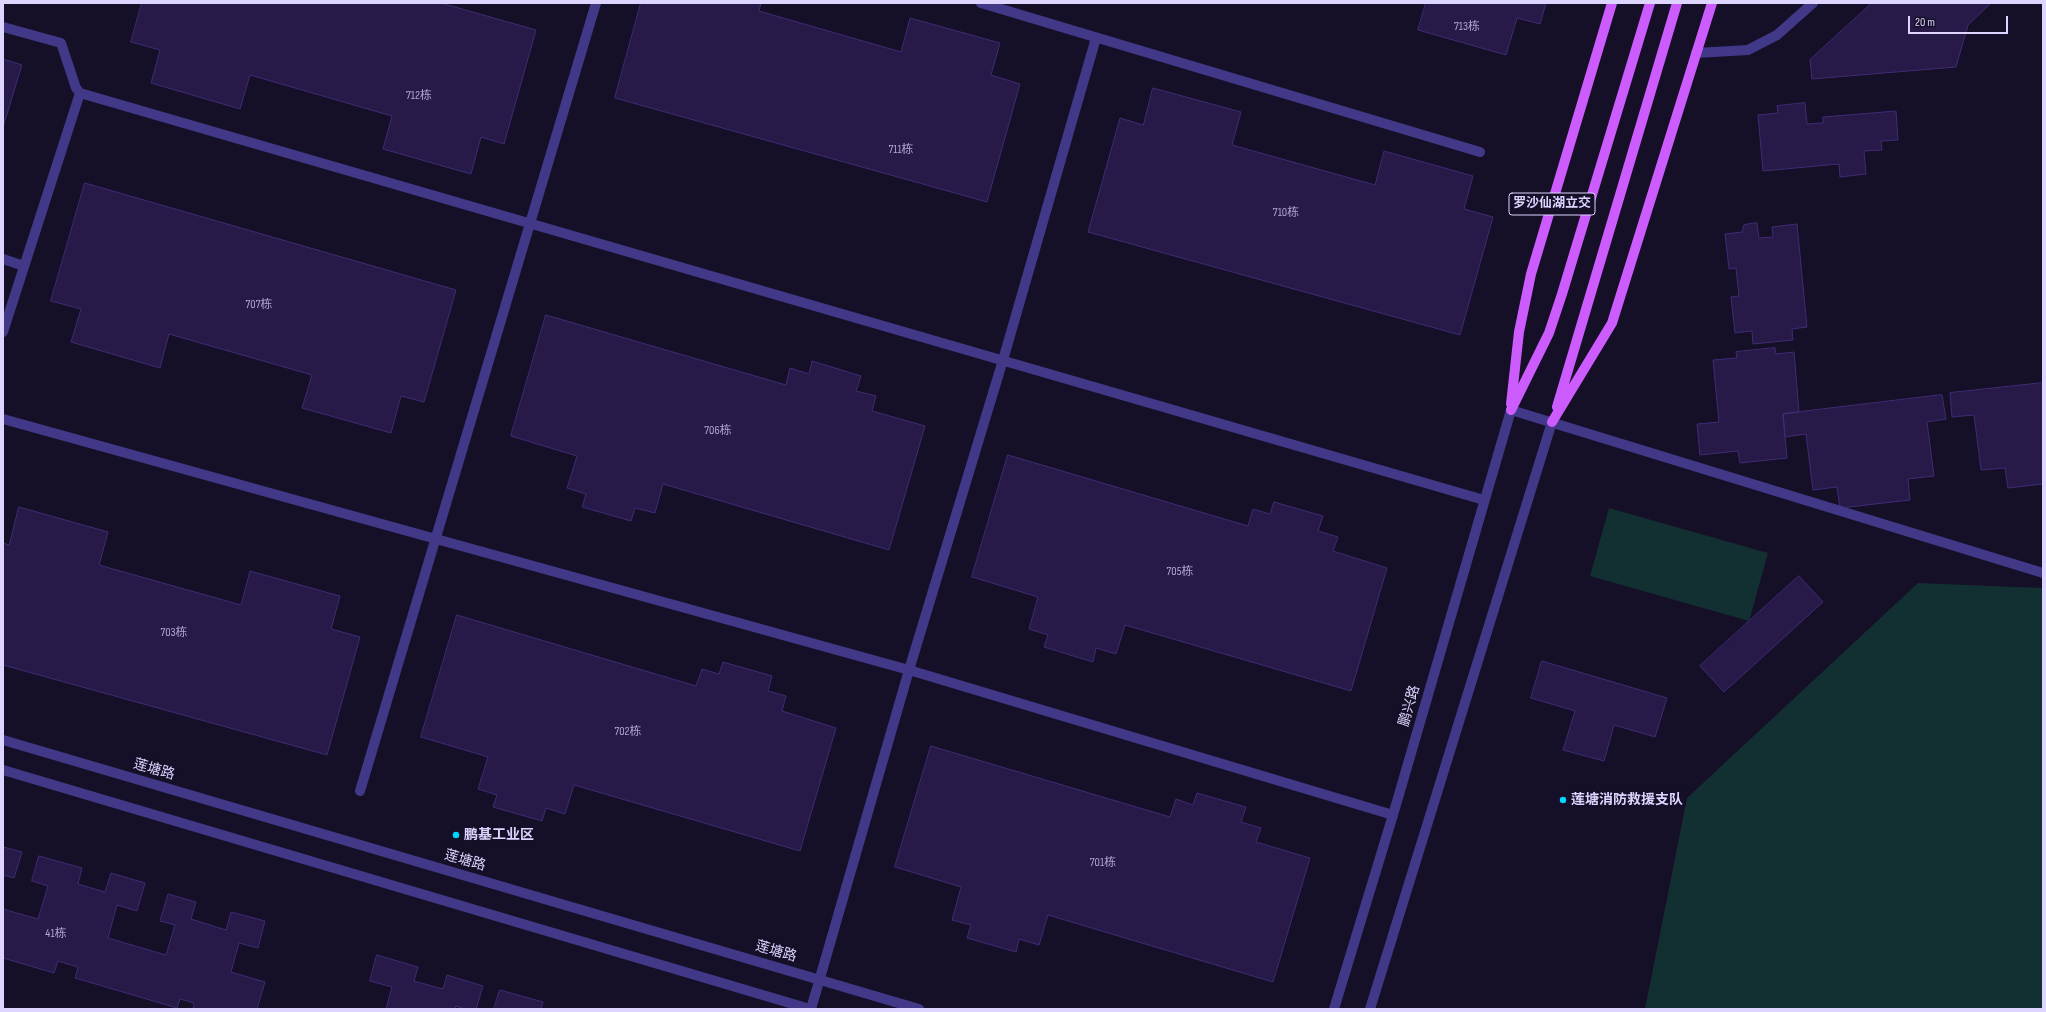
<!DOCTYPE html>
<meta charset="utf-8">
<style>
body{margin:0}
#map{position:relative;width:2046px;height:1012px;overflow:hidden;background:#150f27;font-family:"Sofia Sans Condensed",sans-serif}
canvas{display:block}
.frame{position:absolute;inset:0;border:4px solid #ddd5ff;pointer-events:none}
.scale{position:absolute;left:1908px;top:16px;width:100px;height:18px;box-sizing:border-box;border:2px solid #ddd5ff;border-top:0;padding-left:5px;font-size:12px;line-height:14px;white-space:nowrap;color:#ddd5ff;-webkit-text-stroke:3px #150f27;paint-order:stroke}
</style>
<div id="map">
<canvas width="2046" height="1012"></canvas>
<div class="frame"></div>
<div class="scale">20 m</div>
</div>
<script>
const ctx = document.querySelector('canvas').getContext('2d');
ctx.lineJoin = 'round';
function fill(path, color) {
  ctx.fillStyle = color;
  ctx.fill(path, 'evenodd');
}
function strokePath(path, color, width, dash) {
  ctx.strokeStyle = color;
  ctx.lineWidth = width;
  ctx.lineCap = dash ? 'butt' : 'round';
  ctx.setLineDash(dash || []);
  ctx.stroke(path);
}
function drawText(font, color, halo, rows, align = 'center') {
  ctx.font = font + ' "Sofia Sans Condensed","Noto Sans SC",sans-serif';
  ctx.lineWidth = 3.5;
  ctx.setLineDash([]);
  ctx.textBaseline = 'middle';
  ctx.strokeStyle = halo;
  ctx.fillStyle = color;
  for (const [text, x, y, turn = 0] of rows) {
    ctx.save();
    ctx.translate(x, y);
    ctx.rotate((+turn || 0) * Math.PI / 180);
    ctx.textAlign = isNaN(turn) ? turn : align;
    if (halo) ctx.strokeText(text, 0, 0);
    ctx.fillText(text, 0, 0);
    ctx.restore();
  }
}
const green = new Path2D(`
 M 1609,508 L 1768,553 L 1749,621 L 1590,576 Z
 M 1918,583 L 2043,588 L 2043,1009 L 1645,1009 L 1687,798 Z`);
const building = new Path2D(`
 M 142,3 L 441,3 L 536,30 L 504,144 L 481,137 L 471,174 L 383,149 L 392,116 L 250,75 L 240,109 L 151,83 L 160,50 L 131,42 Z
 M 641,3 L 761,3 L 759,11 L 901,52 L 910,18 L 1000,43 L 991,75 L 1020,84 L 987,202 L 615,98 Z
 M 1426,3 L 1546,3 L 1540,24 L 1517,18 L 1506,55 L 1418,30 Z
 M 1872,3 L 1991,3 L 1968,25 L 1956,67 L 1812,79 L 1810,60 Z
 M 3,59 L 22,65 L 3,127 Z
 M 1153,88 L 1241,112 L 1232,145 L 1375,185 L 1384,151 L 1473,176 L 1464,209 L 1493,217 L 1460,335 L 1088,232 L 1120,118 L 1143,125 Z
 M 1805,103 L 1807,124 L 1823,123 L 1823,117 L 1896,111 L 1898,140 L 1881,141 L 1882,150 L 1864,151 L 1866,174 L 1840,177 L 1839,164 L 1763,171 L 1758,115 L 1778,113 L 1777,106 Z
 M 85,183 L 456,290 L 424,402 L 401,396 L 391,433 L 302,408 L 312,375 L 169,334 L 160,368 L 71,342 L 81,309 L 51,301 Z
 M 1757,223 L 1759,238 L 1773,237 L 1772,227 L 1797,224 L 1807,327 L 1792,329 L 1793,340 L 1753,344 L 1752,331 L 1735,333 L 1731,297 L 1739,296 L 1736,268 L 1729,269 L 1725,234 L 1742,232 L 1744,225 Z
 M 546,315 L 786,385 L 790,368 L 809,374 L 812,361 L 861,376 L 856,391 L 876,396 L 872,411 L 925,426 L 889,550 L 663,484 L 655,513 L 635,508 L 631,521 L 582,507 L 586,494 L 567,488 L 577,456 L 511,436 Z
 M 1775,348 L 1776,354 L 1794,352 L 1799,412 L 1783,414 L 1787,458 L 1740,463 L 1738,451 L 1700,455 L 1697,424 L 1719,422 L 1713,360 L 1737,358 L 1736,352 Z
 M 2043,383 L 2043,484 L 2008,488 L 2005,468 L 1981,470 L 1974,415 L 1952,417 L 1950,393 Z
 M 1942,395 L 1946,419 L 1927,422 L 1934,476 L 1908,479 L 1910,500 L 1840,508 L 1837,487 L 1813,490 L 1806,434 L 1785,437 L 1783,414 Z
 M 1008,455 L 1248,526 L 1253,509 L 1270,514 L 1274,502 L 1323,516 L 1318,531 L 1338,537 L 1333,551 L 1387,568 L 1351,691 L 1125,625 L 1116,654 L 1096,648 L 1093,662 L 1044,647 L 1048,635 L 1029,629 L 1038,597 L 972,577 Z
 M 19,507 L 108,532 L 99,565 L 241,605 L 250,571 L 340,596 L 331,629 L 360,637 L 327,755 L 3,665 L 3,543 L 9,545 Z
 M 1799,576 L 1823,602 L 1724,692 L 1700,666 Z
 M 457,615 L 696,686 L 702,669 L 719,674 L 723,662 L 772,676 L 768,691 L 786,696 L 782,711 L 836,728 L 800,851 L 574,785 L 565,814 L 546,808 L 542,821 L 493,807 L 497,795 L 478,789 L 488,757 L 421,737 Z
 M 1542,661 L 1667,698 L 1655,737 L 1614,725 L 1604,761 L 1563,750 L 1575,711 L 1531,698 Z
 M 931,746 L 1170,817 L 1176,799 L 1193,805 L 1197,793 L 1246,807 L 1241,822 L 1261,828 L 1256,842 L 1310,858 L 1273,982 L 1048,915 L 1039,945 L 1019,939 L 1016,952 L 967,938 L 971,925 L 952,920 L 961,887 L 895,867 Z
 M 3,847 L 22,852 L 14,878 L 3,875 Z
 M 39,856 L 82,868 L 78,884 L 105,892 L 111,873 L 145,883 L 137,911 L 117,905 L 108,938 L 166,955 L 175,925 L 160,921 L 168,894 L 196,902 L 191,919 L 226,930 L 231,912 L 265,921 L 258,948 L 239,943 L 231,972 L 265,982 L 257,1009 L 193,1009 L 194,1003 L 180,999 L 177,1008 L 75,978 L 78,967 L 58,961 L 54,973 L 3,958 L 3,909 L 38,919 L 48,886 L 32,881 Z
 M 377,955 L 418,967 L 414,981 L 443,989 L 447,975 L 483,986 L 476,1009 L 465,1009 L 456,1006 L 455,1009 L 386,1009 L 392,987 L 370,981 Z
 M 500,990 L 543,1002 L 541,1009 L 494,1009 Z`);
const minor = new Path2D(`
 M 981,3 L 1480,152
 M 3,27 L 61,43 L 76,88 L 80,93 L 3,332
 M 1696,53 L 1748,50 L 1777,35 L 1813,3
 M 80,93 L 1484,500
 M 3,259 L 24,266
 M 1511,410 L 2043,573
 M 3,419 L 909,670 L 1393,815
 M 360,791 L 596,3
 M 811,1009 L 909,670 L 1003,360 L 1096,38`);
const tertiary = new Path2D(`
 M 3,740 L 919,1009
 M 3,770 L 810,1009
 M 1334,1009 L 1393,815 L 1511,410
 M 1370,1009 L 1552,422`);
const primary = new Path2D(`
 M 1511,404 L 1519,332 L 1531,274 L 1612,3
 M 1557,407 L 1677,3
 M 1511,410 L 1549,333 L 1562,294 L 1650,3
 M 1552,422 L 1612,323 L 1712,3`);
const markers = [
 [1563,800,4,"#01d4ff"],
 [456,835,4,"#01d4ff"]
];
const numberNames = [
 ["713栋",1467,27],
 ["712栋",419,96],
 ["711栋",901,150],
 ["710栋",1286,213],
 ["707栋",259,305],
 ["706栋",718,431],
 ["705栋",1180,572],
 ["703栋",174,633],
 ["702栋",628,732],
 ["701栋",1103,863],
 ["41栋",56,934]
];
const shields = [
 [1552,204,86]
];
const shieldNames = [
 ["罗沙仙湖立交",1552,204]
];
const streetNames = [
 ["鹏兴路",1410,706,-74],
 ["莲塘路",154,770,16],
 ["莲塘路",465,861,16],
 ["莲塘路",776,952,16]
];
const poiNames = [
 ["莲塘消防救援支队",1571,800],
 ["鹏基工业区",464,835]
];
fill(green, '#123031');
fill(building, '#271a48');
strokePath(building, '#3f2c75', 1);
strokePath(minor, '#413987', 10);
strokePath(tertiary, '#413987', 10);
strokePath(primary, '#cd5cff', 10);
for (const [x, y, r, color] of markers) {
  const dot = new Path2D();
  dot.arc(x, y, r, 0, 2 * Math.PI);
  ctx.fillStyle = color;
  ctx.fill(dot);
  strokePath(dot, '#150f27', 1.5);
}
drawText('12px', '#b0a6d1', null, numberNames);
for (const [x, y, w] of shields) {
  const box = new Path2D();
  box.roundRect(x - w / 2, y - 11, w, 22, 3);
  ctx.fillStyle = '#150f27';
  ctx.fill(box);
  strokePath(box, '#ddd5ff', 1);
}
drawText('bold 13px', '#ddd5ff', null, shieldNames);
drawText('14px', '#ddd5ff', '#150f27', streetNames);
drawText('bold 14px', '#ddd5ff', '#150f27', poiNames, 'left');
</script>
